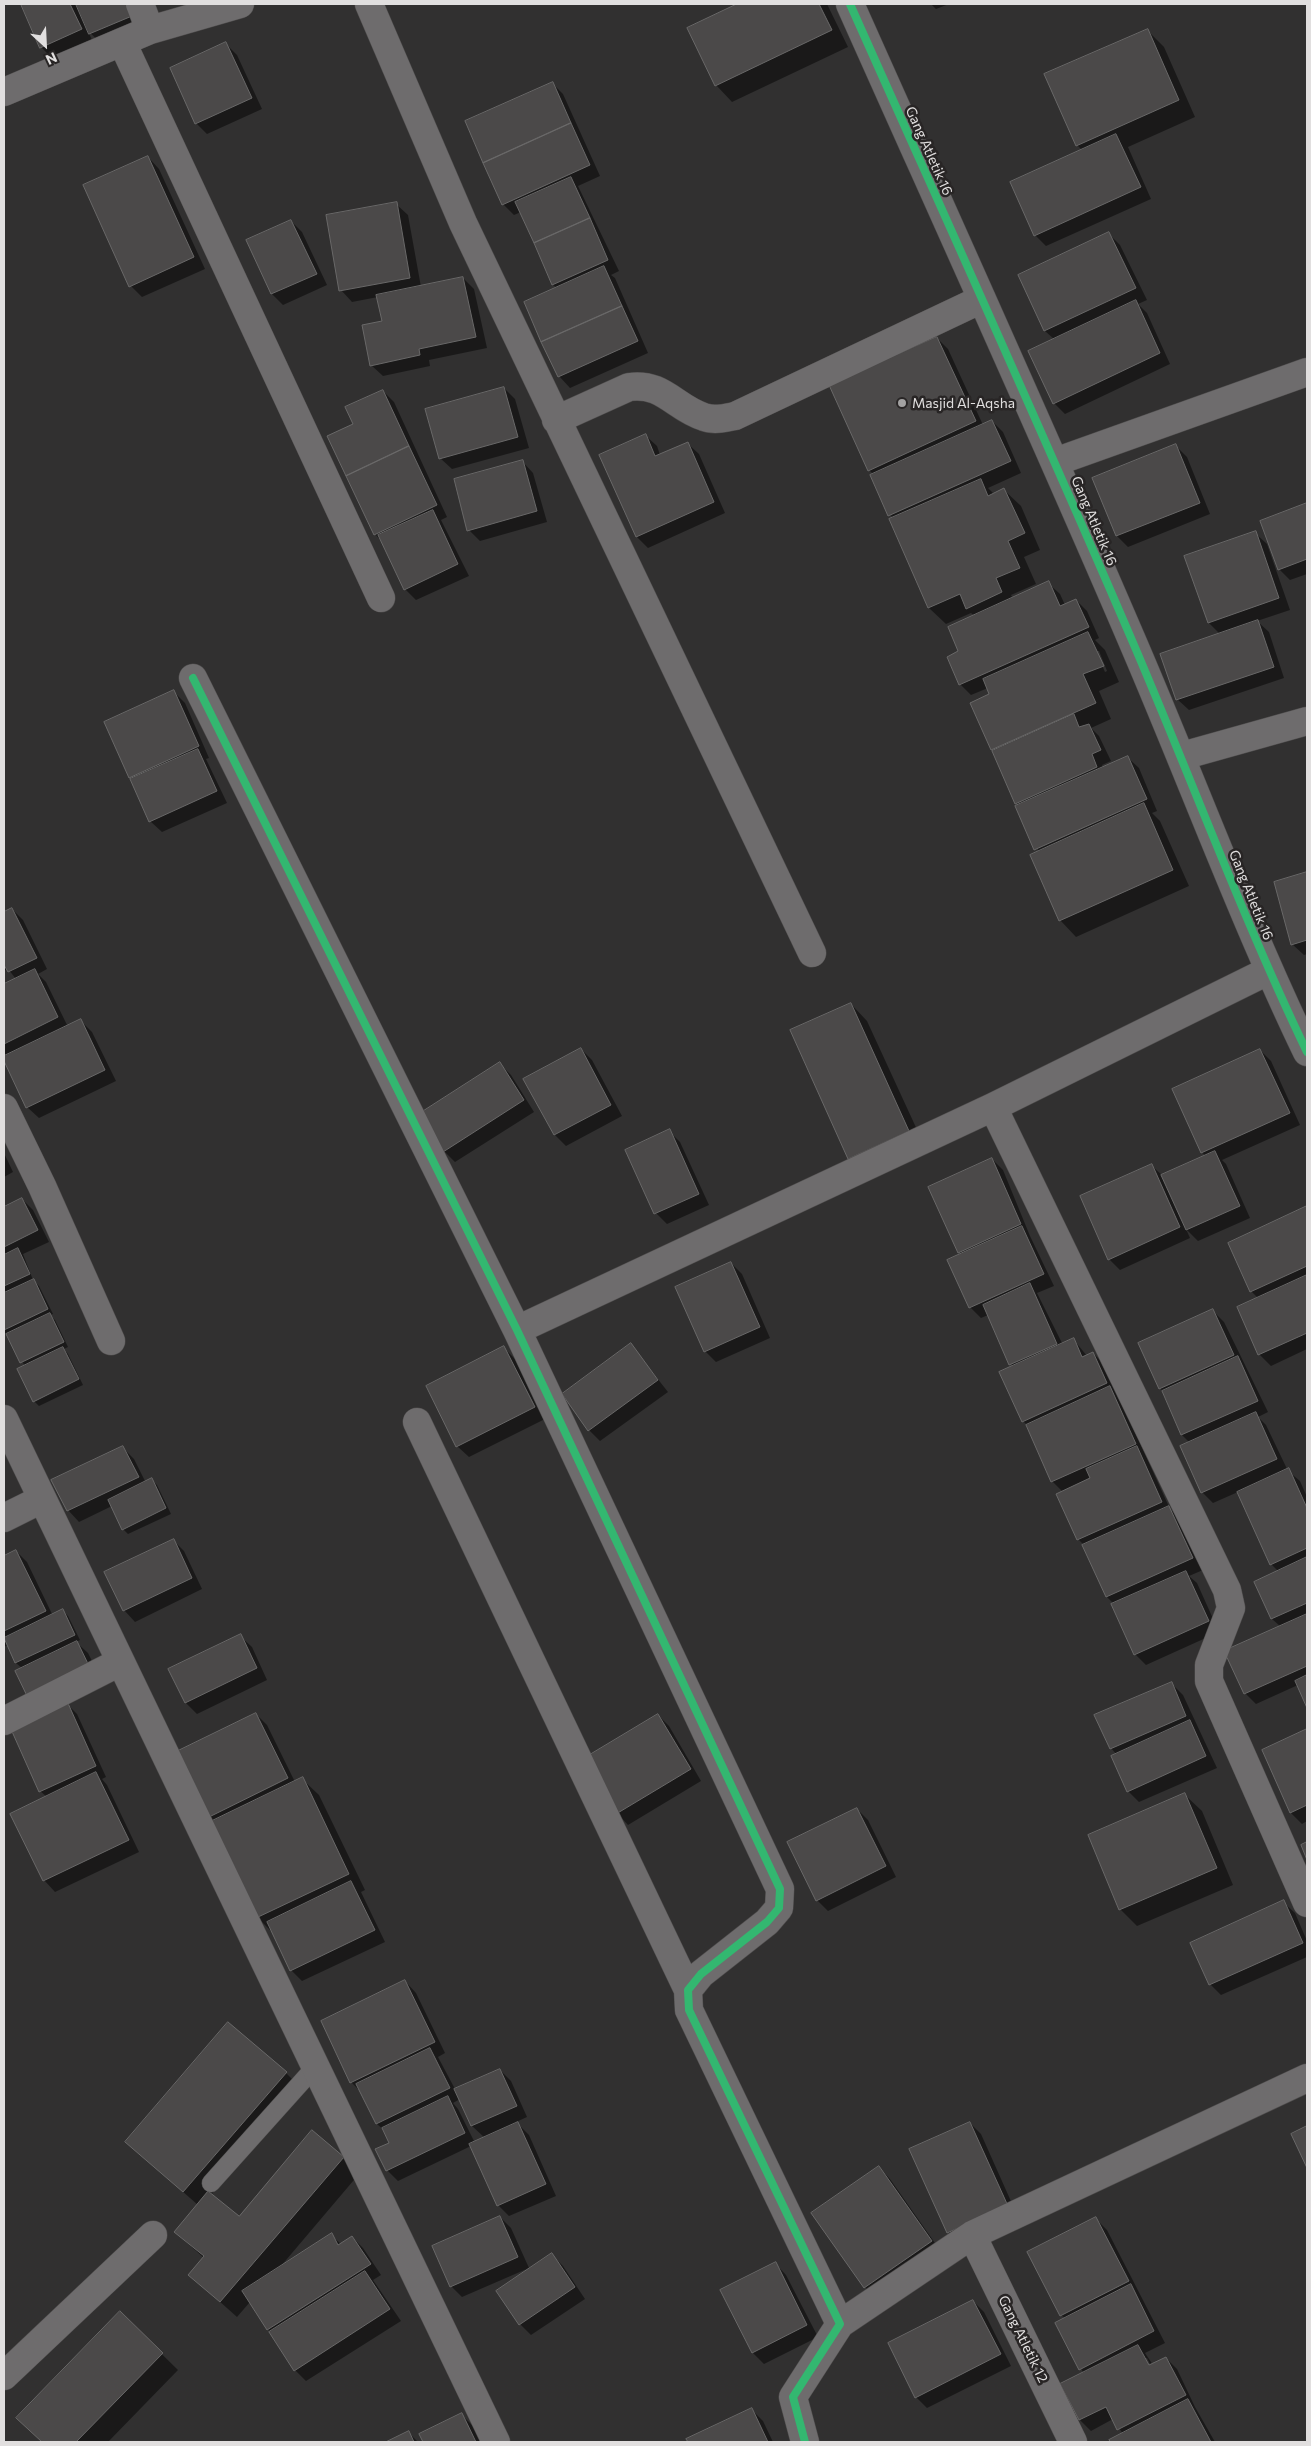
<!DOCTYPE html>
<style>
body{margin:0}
#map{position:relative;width:1311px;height:2446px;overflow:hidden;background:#313030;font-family:Commissioner,sans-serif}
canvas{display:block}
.frame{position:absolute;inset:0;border:5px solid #e1dfdf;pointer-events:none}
.north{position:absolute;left:20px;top:20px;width:50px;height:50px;-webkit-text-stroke:4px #282525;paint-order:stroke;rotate:155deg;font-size:14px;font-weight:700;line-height:20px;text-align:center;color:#e1dfdf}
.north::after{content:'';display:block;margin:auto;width:18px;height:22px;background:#e1dfdf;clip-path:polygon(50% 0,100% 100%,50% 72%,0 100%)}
</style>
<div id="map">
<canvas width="1311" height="2446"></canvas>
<div class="frame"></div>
<div class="north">N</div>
</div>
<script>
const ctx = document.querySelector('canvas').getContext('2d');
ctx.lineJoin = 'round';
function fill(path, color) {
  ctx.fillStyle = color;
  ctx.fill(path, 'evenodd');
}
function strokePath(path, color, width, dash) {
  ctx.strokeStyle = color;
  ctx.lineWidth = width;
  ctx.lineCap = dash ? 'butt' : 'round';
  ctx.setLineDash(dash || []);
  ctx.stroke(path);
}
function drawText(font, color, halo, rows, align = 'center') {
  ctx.font = font + ' Commissioner,sans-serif';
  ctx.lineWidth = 5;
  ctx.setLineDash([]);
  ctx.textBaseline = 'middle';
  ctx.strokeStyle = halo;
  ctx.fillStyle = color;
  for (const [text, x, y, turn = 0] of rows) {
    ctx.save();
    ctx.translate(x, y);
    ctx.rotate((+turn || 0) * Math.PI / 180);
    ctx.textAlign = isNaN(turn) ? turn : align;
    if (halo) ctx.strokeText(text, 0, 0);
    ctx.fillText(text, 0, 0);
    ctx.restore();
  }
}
const shadow = new Path2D(`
 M 22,4 L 132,4 L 143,27 L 102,44 L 88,31 L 92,40 L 52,58 L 41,47 Z
 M 740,4 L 827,4 L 848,47 L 732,102 L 716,85 L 689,28 Z
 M 931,4 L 949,4 L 936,9 Z
 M 1148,31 L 1164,47 L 1195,117 L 1128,147 L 1151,199 L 1046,246 L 1035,235 L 1082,150 L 1077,145 L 1046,75 Z
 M 226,44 L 237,55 L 262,109 L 207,134 L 196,123 Z
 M 552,83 L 563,94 L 600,176 L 578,186 L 619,271 L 611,275 L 615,278 L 648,353 L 570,388 L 559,376 L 557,288 L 553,285 L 521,212 L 514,215 L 503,204 Z
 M 148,157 L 159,169 L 205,269 L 142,297 L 131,286 Z
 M 396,204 L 408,215 L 421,287 L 463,278 L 474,289 L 487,348 L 429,360 L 430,366 L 383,376 L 371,365 L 384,322 L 378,297 L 352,302 L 341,290 Z
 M 291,221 L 302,232 L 327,285 L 283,305 L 272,294 L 248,241 Z
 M 1109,234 L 1120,245 L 1147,300 L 1138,304 L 1147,313 L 1170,364 L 1065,414 L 1054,403 L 1055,340 L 1045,331 L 1020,276 Z
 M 937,338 L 948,349 L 983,425 L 992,421 L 1003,432 L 1021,473 L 988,488 L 994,494 L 1004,490 L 1021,506 L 1040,550 L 1024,557 L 1036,584 L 1011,595 L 1013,599 L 1048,583 L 1060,594 L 1065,605 L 1076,600 L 1087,611 L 1099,638 L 1095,640 L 1105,650 L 1119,682 L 1099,691 L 1111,719 L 1091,728 L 1099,736 L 1111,761 L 1102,765 L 1103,768 L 1127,757 L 1139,768 L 1157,811 L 1152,813 L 1160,821 L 1189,886 L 1076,937 L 1060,920 L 1039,852 L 992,749 L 991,695 L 988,688 L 971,695 L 960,684 L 960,652 L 975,616 L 971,613 L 946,624 L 929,608 L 890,520 L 893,519 L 871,475 L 873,474 L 869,470 ZM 1096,651 L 1099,651 L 1107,671 L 1105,672 Z
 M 504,388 L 515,399 L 529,448 L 452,469 L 440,458 Z
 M 383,391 L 394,402 L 447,517 L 441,520 L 469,576 L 416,600 L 405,589 L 383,543 L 375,534 L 355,424 Z
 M 645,435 L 657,446 L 660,455 L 687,443 L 699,454 L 725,513 L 648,548 L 637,537 Z
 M 1176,446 L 1187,457 L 1210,514 L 1128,547 L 1117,536 Z
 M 522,461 L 533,473 L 547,522 L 480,541 L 469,530 Z
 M 1307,505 L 1307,574 L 1290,580 L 1279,569 L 1261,522 Z
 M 1255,533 L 1267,544 L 1290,610 L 1257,621 L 1269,632 L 1284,678 L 1189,710 L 1177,699 L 1220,634 L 1209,623 Z
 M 174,692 L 185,703 L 209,758 L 206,759 L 227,803 L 162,832 L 150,821 L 130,777 Z
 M 1307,874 L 1307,954 L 1304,955 L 1292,944 L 1275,883 Z
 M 12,909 L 23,920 L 47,969 L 38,974 L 46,982 L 68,1027 L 80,1020 L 92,1032 L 116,1081 L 39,1118 L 27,1107 L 4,1060 L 4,986 L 16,979 L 8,969 L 4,971 L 4,913 Z
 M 851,1004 L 867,1021 L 925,1147 L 865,1174 L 849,1158 Z
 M 581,1049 L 592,1060 L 622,1116 L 566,1146 L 555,1135 L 525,1079 Z
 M 1260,1050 L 1271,1061 L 1300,1125 L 1222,1160 L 1226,1164 L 1250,1218 L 1198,1241 L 1186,1229 L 1190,1238 L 1120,1270 L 1109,1259 L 1152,1166 L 1163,1176 L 1206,1157 L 1202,1152 Z
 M 500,1064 L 511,1075 L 534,1112 L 455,1162 L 444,1151 Z
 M 669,1131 L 680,1142 L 709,1205 L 667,1224 L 656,1213 Z
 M 4,1153 L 13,1172 L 4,1177 Z
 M 992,1159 L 1003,1170 L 1030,1236 L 1054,1286 L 1037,1293 L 1063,1345 L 1074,1340 L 1087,1356 L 1093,1353 L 1104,1364 L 1170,1509 L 1180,1519 L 1203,1570 L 1189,1576 L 1197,1583 L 1219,1632 L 1146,1665 L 1135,1654 L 1114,1604 L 1107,1597 L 1084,1545 L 1078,1539 L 1063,1492 L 1052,1481 L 1027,1425 L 1023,1421 L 1013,1367 L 988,1315 L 981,1318 L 970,1307 L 962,1255 L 959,1252 Z
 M 22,1199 L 33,1210 L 49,1242 L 23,1254 L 33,1280 L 39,1286 L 53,1314 L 50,1315 L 55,1320 L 68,1347 L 64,1349 L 68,1354 L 83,1385 L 39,1406 L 34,1401 L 25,1366 L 4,1332 L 4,1207 Z
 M 1307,1208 L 1307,1349 L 1271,1366 L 1260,1355 L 1238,1307 L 1258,1298 L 1251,1291 L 1229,1243 Z
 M 731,1263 L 742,1274 L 770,1338 L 716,1362 L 705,1351 Z
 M 1213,1311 L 1224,1322 L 1268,1412 L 1258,1417 L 1266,1425 L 1288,1471 L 1300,1481 L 1307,1497 L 1307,1705 L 1298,1685 L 1256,1704 L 1245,1693 L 1281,1627 L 1272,1619 L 1256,1582 L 1279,1572 L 1271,1564 L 1238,1492 L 1213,1503 L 1202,1492 L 1190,1443 L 1182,1435 L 1140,1343 Z
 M 631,1345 L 668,1392 L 600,1441 L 589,1430 L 563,1394 Z
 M 504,1348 L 515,1359 L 545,1419 L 469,1457 L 457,1446 Z
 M 123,1448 L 134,1459 L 146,1483 L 152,1480 L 157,1485 L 171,1514 L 128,1534 L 123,1529 L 112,1506 L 79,1522 L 68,1510 Z
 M 173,1540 L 184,1551 L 202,1589 L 135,1622 L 124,1610 Z
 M 16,1551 L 27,1562 L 53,1616 L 63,1611 L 68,1616 L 80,1640 L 76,1642 L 88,1653 L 102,1681 L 23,1669 L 16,1663 L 8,1645 L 4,1647 L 4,1557 Z
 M 240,1636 L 252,1647 L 267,1680 L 197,1714 L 186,1703 L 170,1670 Z
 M 1171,1683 L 1183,1695 L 1217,1768 L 1139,1802 L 1128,1791 L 1117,1755 L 1111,1748 Z
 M 66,1703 L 77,1714 L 106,1777 L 102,1779 L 107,1785 L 139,1852 L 55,1892 L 44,1880 L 47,1797 L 40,1791 Z
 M 256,1714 L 267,1725 L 295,1782 L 302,1779 L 319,1795 L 365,1890 L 361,1892 L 385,1942 L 302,1981 L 291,1970 L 274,1934 L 258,1918 L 177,1753 Z
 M 658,1715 L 669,1726 L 701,1781 L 628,1825 L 617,1813 Z
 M 1307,1731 L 1307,1821 L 1302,1824 L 1291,1813 L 1263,1750 Z
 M 1185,1795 L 1202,1811 L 1233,1885 L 1137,1926 L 1120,1909 Z
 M 857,1809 L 868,1820 L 896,1877 L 828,1911 L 817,1900 Z
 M 1283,1902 L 1295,1913 L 1307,1941 L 1307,1957 L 1221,1995 L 1210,1984 Z
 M 405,1981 L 416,1993 L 445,2053 L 438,2057 L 455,2089 L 500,2070 L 511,2081 L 527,2117 L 516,2122 L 529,2135 L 556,2196 L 509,2216 L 498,2205 L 471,2146 L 398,2181 L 387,2170 L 391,2143 L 386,2132 L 377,2124 L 362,2093 L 351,2082 ZM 460,2099 L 472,2126 L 485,2138 L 475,2143 L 458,2109 L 453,2103 Z
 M 286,2073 L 302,2089 L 211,2195 L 239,2218 L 343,2158 L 359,2174 L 281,2266 L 331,2235 L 341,2244 L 352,2237 L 363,2248 L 381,2275 L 373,2280 L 401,2321 L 306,2381 L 295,2370 L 250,2302 L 237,2317 L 190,2275 L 204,2258 L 175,2232 L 198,2205 L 126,2142 Z
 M 970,2123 L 981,2134 L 1018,2217 L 959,2244 L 948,2232 Z
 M 879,2167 L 890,2179 L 942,2253 L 876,2298 L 865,2287 Z
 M 500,2217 L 511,2228 L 529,2268 L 462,2297 L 451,2286 Z
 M 1096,2219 L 1107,2230 L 1165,2343 L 1145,2353 L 1153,2365 L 1166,2358 L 1177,2369 L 1195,2407 L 1215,2442 L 1112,2442 L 1111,2440 L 1123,2434 L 1113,2419 L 1091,2431 L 1080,2420 L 1062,2385 L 1084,2374 L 1057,2324 L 1066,2319 L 1061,2315 ZM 1144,2358 L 1147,2358 L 1153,2370 L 1151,2371 Z
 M 552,2255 L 563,2266 L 585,2299 L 531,2335 L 520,2324 L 498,2291 Z
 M 775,2263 L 786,2275 L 818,2337 L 764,2364 L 753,2353 L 721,2291 Z
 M 973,2301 L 984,2312 L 1011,2366 L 927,2408 L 916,2397 Z
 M 120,2313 L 178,2370 L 108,2442 L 42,2442 L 18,2418 Z
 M 752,2410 L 763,2421 L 773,2442 L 689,2442 L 688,2440 Z
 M 462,2415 L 473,2426 L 481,2442 L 424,2442 L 421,2435 Z
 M 409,2433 L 418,2442 L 389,2442 Z`);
const building = new Path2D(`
 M 21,4 L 70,4 L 82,29 L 40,48 Z
 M 76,4 L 127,4 L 132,16 L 89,34 Z
 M 737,4 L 819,4 L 832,30 L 715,86 L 687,28 Z
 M 1148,29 L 1179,100 L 1076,146 L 1044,74 Z
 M 226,42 L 252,98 L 195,124 L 170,68 Z
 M 553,82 L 571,123 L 483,163 L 465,121 Z
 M 571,123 L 590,165 L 502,205 L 483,163 Z
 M 1116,134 L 1141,187 L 1034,236 L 1010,182 Z
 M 148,156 L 194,257 L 129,287 L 83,185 Z
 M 571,177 L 590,218 L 534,243 L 515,202 Z
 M 397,202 L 410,278 L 339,291 L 326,215 Z
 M 590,218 L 608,260 L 552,285 L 534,243 Z
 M 291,220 L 317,274 L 271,294 L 246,240 Z
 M 1109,232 L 1136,288 L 1044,331 L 1018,275 Z
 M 604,266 L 622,306 L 541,342 L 524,302 Z
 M 463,277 L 476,337 L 419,349 L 420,355 L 370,366 L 362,325 L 382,321 L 376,295 Z
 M 1136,300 L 1160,353 L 1053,404 L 1028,351 Z
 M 622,306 L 638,341 L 558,377 L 541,342 Z
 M 937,337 L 976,421 L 868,471 L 829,385 Z
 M 504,387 L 518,437 L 439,459 L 425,409 Z
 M 383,390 L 409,446 L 346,476 L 327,436 L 353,424 L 345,407 Z
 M 992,420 L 1011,461 L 888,516 L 870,475 Z
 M 646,434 L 655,456 L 688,442 L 714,502 L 636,537 L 599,455 Z
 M 1176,444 L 1200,503 L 1116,536 L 1092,478 Z
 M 409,446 L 437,505 L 374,535 L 346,476 Z
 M 523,460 L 537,511 L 467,531 L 454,479 Z
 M 981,479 L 988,496 L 1004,488 L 1025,533 L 1008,541 L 1020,568 L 996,578 L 1002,592 L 966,609 L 960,594 L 928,608 L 889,519 Z
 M 1307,503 L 1307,559 L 1278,570 L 1260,521 Z
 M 433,510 L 458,564 L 404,590 L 378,535 Z
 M 1256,531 L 1279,598 L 1208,623 L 1184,556 Z
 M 1049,581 L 1060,606 L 1076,599 L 1089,627 L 959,685 L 947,657 L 958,651 L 948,627 Z
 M 1258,620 L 1274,667 L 1176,700 L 1160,654 Z
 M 1088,632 L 1104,666 L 1083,674 L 1096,703 L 991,750 L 970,703 L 989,694 L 983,679 Z
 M 174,690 L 199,746 L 129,778 L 104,722 Z
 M 1074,714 L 1079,727 L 1089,724 L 1101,750 L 1092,754 L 1097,767 L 1015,804 L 992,751 Z
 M 198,749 L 217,791 L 149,822 L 130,779 Z
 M 1128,756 L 1147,799 L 1034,850 L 1015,806 Z
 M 1144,803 L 1173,870 L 1059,921 L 1030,855 Z
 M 1307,872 L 1307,940 L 1291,945 L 1274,882 Z
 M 12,908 L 37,958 L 8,972 L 4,965 L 4,912 Z
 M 35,969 L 58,1017 L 4,1044 L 4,984 Z
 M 851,1003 L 909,1131 L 848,1159 L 790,1030 Z
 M 81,1019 L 105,1070 L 26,1108 L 4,1061 L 4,1056 Z
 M 581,1048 L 611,1105 L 554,1135 L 523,1079 Z
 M 1260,1049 L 1290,1113 L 1201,1153 L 1172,1089 Z
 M 500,1062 L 524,1100 L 443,1152 L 419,1114 Z
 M 670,1129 L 699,1194 L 654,1214 L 625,1150 Z
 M 1215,1151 L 1240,1206 L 1186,1230 L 1161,1175 Z
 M 992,1158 L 1021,1224 L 958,1253 L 928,1187 Z
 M 1152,1164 L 1180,1227 L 1108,1260 L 1080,1196 Z
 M 22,1198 L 38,1230 L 4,1247 L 4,1207 Z
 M 1307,1206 L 1307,1266 L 1250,1292 L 1228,1243 Z
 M 1022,1226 L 1044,1274 L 969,1308 L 947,1260 Z
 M 18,1248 L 30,1274 L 4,1286 L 4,1255 Z
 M 731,1262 L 760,1327 L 704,1352 L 675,1287 Z
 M 1307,1275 L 1307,1333 L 1258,1355 L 1237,1307 Z
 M 34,1279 L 48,1309 L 4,1330 L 4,1293 Z
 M 1030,1283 L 1057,1344 L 1009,1365 L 983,1305 Z
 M 1213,1309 L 1234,1355 L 1159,1389 L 1138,1343 Z
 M 50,1313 L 64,1342 L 20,1363 L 6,1334 Z
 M 1074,1338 L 1082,1357 L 1093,1352 L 1107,1383 L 1022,1422 L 999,1372 Z
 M 631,1343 L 658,1380 L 588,1431 L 562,1394 Z
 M 504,1346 L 535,1407 L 456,1447 L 426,1386 Z
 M 63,1347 L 79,1379 L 33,1402 L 17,1369 Z
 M 1238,1356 L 1258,1401 L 1181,1435 L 1162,1391 Z
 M 1110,1386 L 1136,1444 L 1051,1482 L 1026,1425 Z
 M 1256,1412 L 1277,1459 L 1201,1493 L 1180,1446 Z
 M 123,1446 L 139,1477 L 67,1511 L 51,1480 Z
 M 1137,1446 L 1162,1502 L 1077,1540 L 1056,1494 L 1090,1478 L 1086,1469 Z
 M 1289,1468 L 1307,1508 L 1307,1548 L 1270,1565 L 1237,1492 Z
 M 152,1478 L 166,1508 L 122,1530 L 108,1500 Z
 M 1169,1506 L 1193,1558 L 1106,1597 L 1082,1545 Z
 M 174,1539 L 192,1578 L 123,1611 L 104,1572 Z
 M 16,1550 L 46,1611 L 4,1631 L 4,1556 Z
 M 1307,1557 L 1307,1603 L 1271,1619 L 1254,1582 Z
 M 1186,1571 L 1209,1621 L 1134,1655 L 1111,1604 Z
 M 63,1609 L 75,1635 L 15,1663 L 4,1638 Z
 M 1307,1614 L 1307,1666 L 1244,1694 L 1224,1651 Z
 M 241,1634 L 257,1668 L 185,1703 L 168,1669 Z
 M 77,1641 L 91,1670 L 29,1700 L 15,1671 Z
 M 1307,1675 L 1307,1708 L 1295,1681 Z
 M 1172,1682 L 1186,1716 L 1110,1749 L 1094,1715 Z
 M 67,1701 L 96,1766 L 39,1792 L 10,1727 Z
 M 256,1713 L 288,1778 L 207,1818 L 176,1752 Z
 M 658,1714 L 691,1769 L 616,1814 L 583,1759 Z
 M 1190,1720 L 1206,1756 L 1127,1792 L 1111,1756 Z
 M 1307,1729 L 1307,1805 L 1290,1813 L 1262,1750 Z
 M 96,1772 L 129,1840 L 43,1881 L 10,1814 Z
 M 303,1777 L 349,1874 L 256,1918 L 210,1822 Z
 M 1185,1793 L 1217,1868 L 1119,1910 L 1088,1835 Z
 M 857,1808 L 886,1866 L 816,1901 L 787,1842 Z
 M 1307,1842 L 1307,1860 L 1301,1845 Z
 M 351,1881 L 375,1930 L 290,1971 L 267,1922 Z
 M 1284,1900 L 1303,1943 L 1209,1985 L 1190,1943 Z
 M 405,1980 L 435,2042 L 350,2083 L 321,2021 Z
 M 228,2022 L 287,2072 L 183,2192 L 125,2142 Z
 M 430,2048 L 450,2088 L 376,2124 L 356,2084 Z
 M 500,2069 L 517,2106 L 471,2126 L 454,2089 Z
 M 448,2096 L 465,2133 L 386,2171 L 375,2149 L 389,2143 L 382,2128 Z
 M 518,2122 L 546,2184 L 497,2206 L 469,2144 Z
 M 970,2122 L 1008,2206 L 947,2233 L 909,2149 Z
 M 1307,2126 L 1307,2168 L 1291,2134 Z
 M 312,2130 L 344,2157 L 220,2302 L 188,2275 L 204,2256 L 174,2232 L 208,2191 L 239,2216 Z
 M 879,2166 L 932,2241 L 864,2288 L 811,2213 Z
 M 500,2216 L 518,2257 L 450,2287 L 432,2246 Z
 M 1096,2217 L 1129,2281 L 1060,2316 L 1027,2252 Z
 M 332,2233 L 338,2245 L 352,2236 L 371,2264 L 267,2330 L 242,2291 Z
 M 552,2253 L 575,2287 L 519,2325 L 496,2291 Z
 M 776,2262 L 807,2325 L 752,2353 L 720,2290 Z
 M 365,2271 L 390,2309 L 294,2371 L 269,2332 Z
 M 1131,2284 L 1154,2331 L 1079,2370 L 1055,2323 Z
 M 973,2300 L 1001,2354 L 915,2398 L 888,2343 Z
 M 120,2311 L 163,2353 L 76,2442 L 42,2442 L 16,2418 Z
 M 1138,2345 L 1149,2365 L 1166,2357 L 1186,2395 L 1117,2430 L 1106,2407 L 1079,2420 L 1060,2384 Z
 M 1188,2399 L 1211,2442 L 1111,2442 L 1109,2440 Z
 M 752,2408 L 768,2442 L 688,2442 L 686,2439 Z
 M 462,2413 L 476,2442 L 423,2442 L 419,2434 Z
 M 409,2431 L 414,2442 L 386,2442 Z`);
const lane = new Path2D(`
 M 211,2183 L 315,2067`);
const street = new Path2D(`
 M 140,4 L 150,30
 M 369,4 L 463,223 L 812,953
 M 850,4 C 945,217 1042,430 1134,645 C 1192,780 1243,919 1307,1052
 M 122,42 L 381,598
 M 4,92 L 150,30 L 240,4
 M 556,420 L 629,387 C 663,382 675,408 704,417 C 714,421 725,418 735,416 L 982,299
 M 1055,462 L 1307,372
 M 193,678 L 517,1330 L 780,1889 L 779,1908 L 767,1922 L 701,1974 L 688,1990 L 689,2010 L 840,2324 L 793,2397 L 805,2442
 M 1182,756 L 1307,721
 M 993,1107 L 1227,1590 L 1231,1608 L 1209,1665 L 1209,1681 L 1307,1903
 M 4,1108 L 42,1186 L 111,1341
 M 517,1330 L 993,1107 L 1268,971
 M 4,1419 L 496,2442
 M 417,1422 L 688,1990
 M 4,1518 L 42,1499
 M 4,1721 L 120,1662
 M 972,2235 L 1073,2442
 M 840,2324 L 972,2235 L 1307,2078
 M 4,2376 L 153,2235`);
const cycleway = new Path2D(`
 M 850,4 C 945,217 1042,430 1134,645 C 1192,780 1243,919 1307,1052
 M 193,678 L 517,1330 L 780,1889 L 779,1908 L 767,1922 L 701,1974 L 688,1990 L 689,2010 L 840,2324 L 793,2397 L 805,2442`);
const markers = [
 [902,403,5,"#a3a2a2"]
];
const streetNames = [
 ["Gang Atletik 16",929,151,66],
 ["Gang Atletik 16",1094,521,67],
 ["Gang Atletik 16",1251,895,68],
 ["Gang Atletik 12",1023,2339,64]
];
const poiNames = [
 ["Masjid Al-Aqsha",912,403]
];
fill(shadow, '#0007');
fill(building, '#4b4949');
strokePath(building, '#696868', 1);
strokePath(lane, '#4e4c4c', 19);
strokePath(street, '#4e4c4c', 29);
strokePath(lane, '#6e6c6d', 18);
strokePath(street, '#6e6c6d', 28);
strokePath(cycleway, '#33b770', 8);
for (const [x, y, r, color] of markers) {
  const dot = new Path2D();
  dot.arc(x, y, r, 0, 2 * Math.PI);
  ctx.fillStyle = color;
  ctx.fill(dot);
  strokePath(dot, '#282525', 2);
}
drawText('14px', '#e1dfdf', '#282525', streetNames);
drawText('14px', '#e1dfdf', '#282525', poiNames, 'left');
</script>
